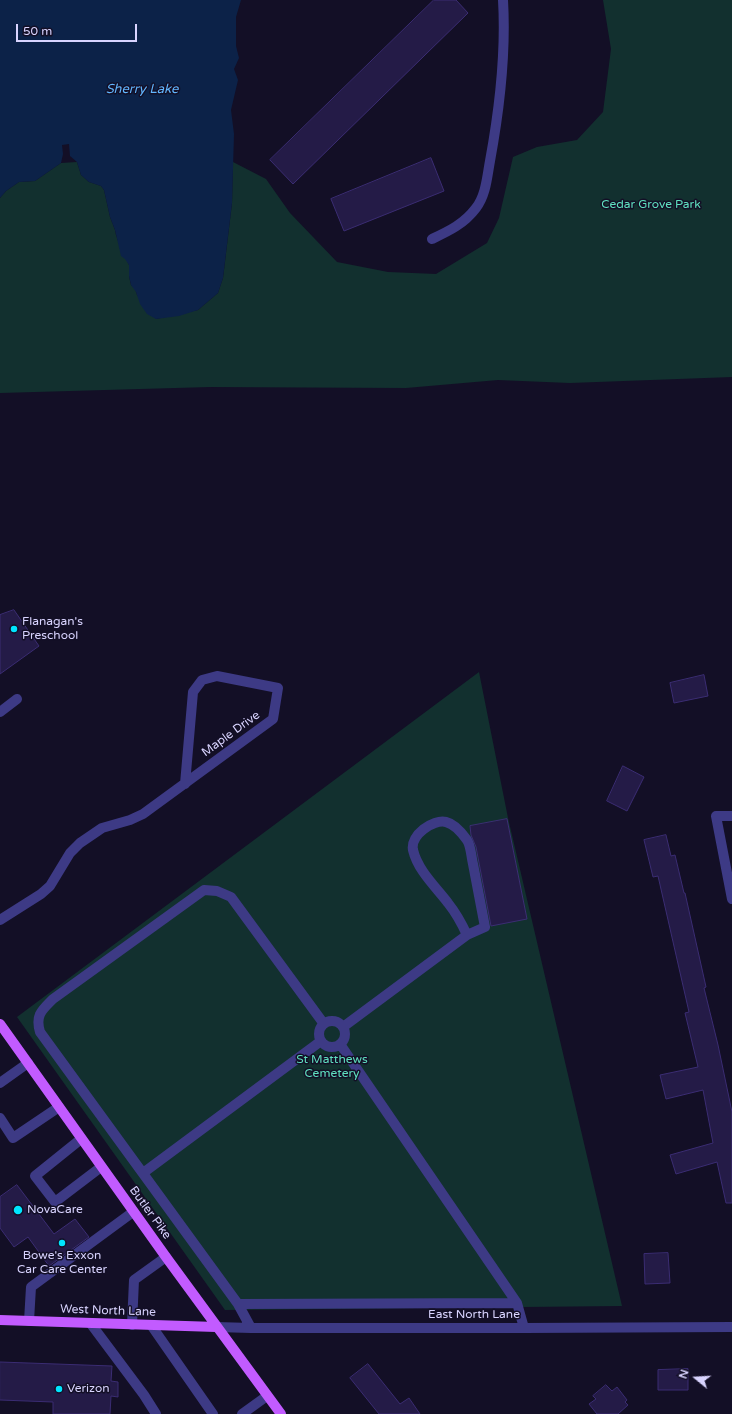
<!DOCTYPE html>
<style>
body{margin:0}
#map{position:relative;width:732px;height:1414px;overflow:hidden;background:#130f26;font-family:"Varela Round",sans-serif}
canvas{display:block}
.north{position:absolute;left:676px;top:1358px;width:40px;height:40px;-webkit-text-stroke:3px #130f26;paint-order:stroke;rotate:288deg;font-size:11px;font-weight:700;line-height:16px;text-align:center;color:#d9d4ff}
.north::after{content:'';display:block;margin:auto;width:14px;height:18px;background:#d9d4ff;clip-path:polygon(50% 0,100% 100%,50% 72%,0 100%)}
.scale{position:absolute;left:16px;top:24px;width:121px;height:18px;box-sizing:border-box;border:2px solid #d9d4ff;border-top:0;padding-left:5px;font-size:12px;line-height:14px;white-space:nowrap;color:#d9d4ff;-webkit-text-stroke:3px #130f26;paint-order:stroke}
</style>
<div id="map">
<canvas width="732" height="1414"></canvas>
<div class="north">N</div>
<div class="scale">50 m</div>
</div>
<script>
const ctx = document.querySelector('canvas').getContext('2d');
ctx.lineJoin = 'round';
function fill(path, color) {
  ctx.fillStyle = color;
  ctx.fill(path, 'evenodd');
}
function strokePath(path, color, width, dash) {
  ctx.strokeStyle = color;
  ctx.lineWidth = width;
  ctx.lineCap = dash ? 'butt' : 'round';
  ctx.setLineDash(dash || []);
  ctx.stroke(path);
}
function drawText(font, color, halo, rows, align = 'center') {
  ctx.font = font + ' "Varela Round",sans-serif';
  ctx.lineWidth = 3;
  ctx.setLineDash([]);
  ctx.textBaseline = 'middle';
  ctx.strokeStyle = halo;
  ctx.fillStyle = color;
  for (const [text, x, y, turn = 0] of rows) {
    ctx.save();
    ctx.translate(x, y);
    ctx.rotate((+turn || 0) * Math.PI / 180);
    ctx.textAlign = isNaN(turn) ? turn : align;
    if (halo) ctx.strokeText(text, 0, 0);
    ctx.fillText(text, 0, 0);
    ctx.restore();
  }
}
const green = new Path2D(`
 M 603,0 L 732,0 L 732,377 L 570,383 L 498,380 L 406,388 L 210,387 L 0,393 L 0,198 L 6,191 L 19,182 L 35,181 L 61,163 L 77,162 L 81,175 L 89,182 L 101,186 L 104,190 L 110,217 L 115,230 L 116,235 L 120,247 L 129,265 L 129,276 L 131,285 L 135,288 L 137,295 L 156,319 L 198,310 L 218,293 L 223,278 L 232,203 L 233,162 L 266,179 L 290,213 L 337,262 L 388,272 L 436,274 L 487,243 L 499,218 L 513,157 L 537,147 L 577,140 L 603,112 L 611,49 Z
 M 479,672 L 508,818 L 622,1306 L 225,1310 L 17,1017 Z`);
const water = new Path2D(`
 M 0,0 L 241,0 L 236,17 L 236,46 L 239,58 L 234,69 L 238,80 L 231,110 L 234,134 L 232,203 L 223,278 L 218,293 L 198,310 L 179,316 L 156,319 L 147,314 L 140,304 L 136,292 L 131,285 L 129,276 L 129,265 L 125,259 L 121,256 L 115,230 L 110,217 L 104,190 L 101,186 L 89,182 L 81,175 L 77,162 L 70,156 L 69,144 L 62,145 L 63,154 L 61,163 L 35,181 L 19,182 L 6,191 L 0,198 Z`);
const building = new Path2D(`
 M 434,0 L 456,0 L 468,13 L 293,184 L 270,160 Z
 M 431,158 L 444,191 L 344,231 L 331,199 Z
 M 14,610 L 39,646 L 0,674 L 0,615 Z
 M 704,675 L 708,696 L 674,703 L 670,683 Z
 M 623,766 L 644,777 L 627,811 L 607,801 Z
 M 507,819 L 527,919 L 491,926 L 476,847 L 471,835 L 470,826 Z
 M 666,835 L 671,856 L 675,855 L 684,893 L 685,893 L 706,987 L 704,988 L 718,1045 L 732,1112 L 732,1203 L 726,1203 L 717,1162 L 676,1174 L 670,1155 L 713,1143 L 703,1090 L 666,1099 L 660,1075 L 698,1067 L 685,1013 L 689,1012 L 658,876 L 653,877 L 644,840 Z
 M 17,1185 L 54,1234 L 75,1219 L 89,1237 L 49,1266 L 28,1237 L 14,1247 L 0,1228 L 0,1197 Z
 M 668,1253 L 670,1283 L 645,1284 L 644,1254 Z
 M 0,1362 L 112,1366 L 111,1381 L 118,1382 L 118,1397 L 111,1396 L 110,1414 L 53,1414 L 53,1402 L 0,1400 Z
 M 368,1364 L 400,1404 L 409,1398 L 420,1414 L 379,1414 L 350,1378 Z
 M 688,1369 L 688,1390 L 658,1390 L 658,1370 Z
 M 606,1385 L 612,1391 L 617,1387 L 627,1400 L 625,1402 L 628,1405 L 618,1414 L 597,1414 L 589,1404 L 596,1399 L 593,1396 Z`);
const minor = new Path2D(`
 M 432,239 C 449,231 464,224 476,208 C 486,195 487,177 490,161 C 499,112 506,51 503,0
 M 0,712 L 17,699
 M 732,816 L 716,816 L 732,899
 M 0,920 L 41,894 L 50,886 L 70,853 L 80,843 L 102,828 L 130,820 L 143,814 L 273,719 L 278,688 L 217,676 L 202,680 L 193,692 L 185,784
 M319 1034a13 13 0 1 1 26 0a13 13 0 1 1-26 0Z
 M 343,1027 L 467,935 L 485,927 C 481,906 477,885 473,864 C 471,856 471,846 467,840 C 462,833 455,824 446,822 C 433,819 410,835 413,850 C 418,871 436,887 448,903 C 456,913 462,924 467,935
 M 340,1044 L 517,1303 L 524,1328
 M 0,1083 L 28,1063
 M 0,1118 L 13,1138 L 59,1107
 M 81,1139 L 35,1176 L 55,1202 L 101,1167
 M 143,1173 L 321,1041
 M 238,1304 L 517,1303
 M 29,1321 L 31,1287 L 133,1212
 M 91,1324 L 144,1395 L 156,1414
 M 132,1325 L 134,1280 L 166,1257
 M 151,1325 L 213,1414
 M 216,1327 L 251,1328 L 524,1328 L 732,1327
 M 251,1328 L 238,1304 L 40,1032 C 35,1015 42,1010 53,999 L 204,890 L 217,891 L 231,897 L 324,1024
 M 242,1414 L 267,1396`);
const major = new Path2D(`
 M 0,1024 L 166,1257 L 281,1414
 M 0,1320 L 216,1327`);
const markers = [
 [14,629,4,"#00e5ff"],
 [18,1210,5,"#00e5ff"],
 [62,1243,4,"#00e5ff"],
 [59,1389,4,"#00e5ff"]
];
const parkNames = [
 ["Cedar Grove Park",651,205],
 ["St Matthews",332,1060],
 ["Cemetery",332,1074]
];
const poiNames = [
 ["Flanagan's",22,622],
 ["Preschool",22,636],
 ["NovaCare",27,1210],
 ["Bowe's Exxon",62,1256,"center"],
 ["Car Care Center",62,1270,"center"],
 ["Verizon",67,1389]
];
const streetNames = [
 ["Maple Drive",231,734,-36],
 ["Butler Pike",150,1213,54],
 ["West North Lane",108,1311,2],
 ["East North Lane",474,1315]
];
const waterNames = [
 ["Sherry Lake",142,90]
];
fill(green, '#12302f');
fill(water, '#0c2248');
fill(building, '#241b47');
strokePath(building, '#3b2d73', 1);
strokePath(minor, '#3d3a85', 10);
strokePath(major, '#c25bff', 10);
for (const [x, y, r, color] of markers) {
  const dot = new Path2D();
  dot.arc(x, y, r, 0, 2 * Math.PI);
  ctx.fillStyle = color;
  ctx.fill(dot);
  strokePath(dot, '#130f26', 1.5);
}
drawText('12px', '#5fe0c0', '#130f26', parkNames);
drawText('12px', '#d9d4ff', '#130f26', poiNames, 'left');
drawText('12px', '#d9d4ff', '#130f26', streetNames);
drawText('italic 13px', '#62b6ff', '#130f26', waterNames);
</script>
